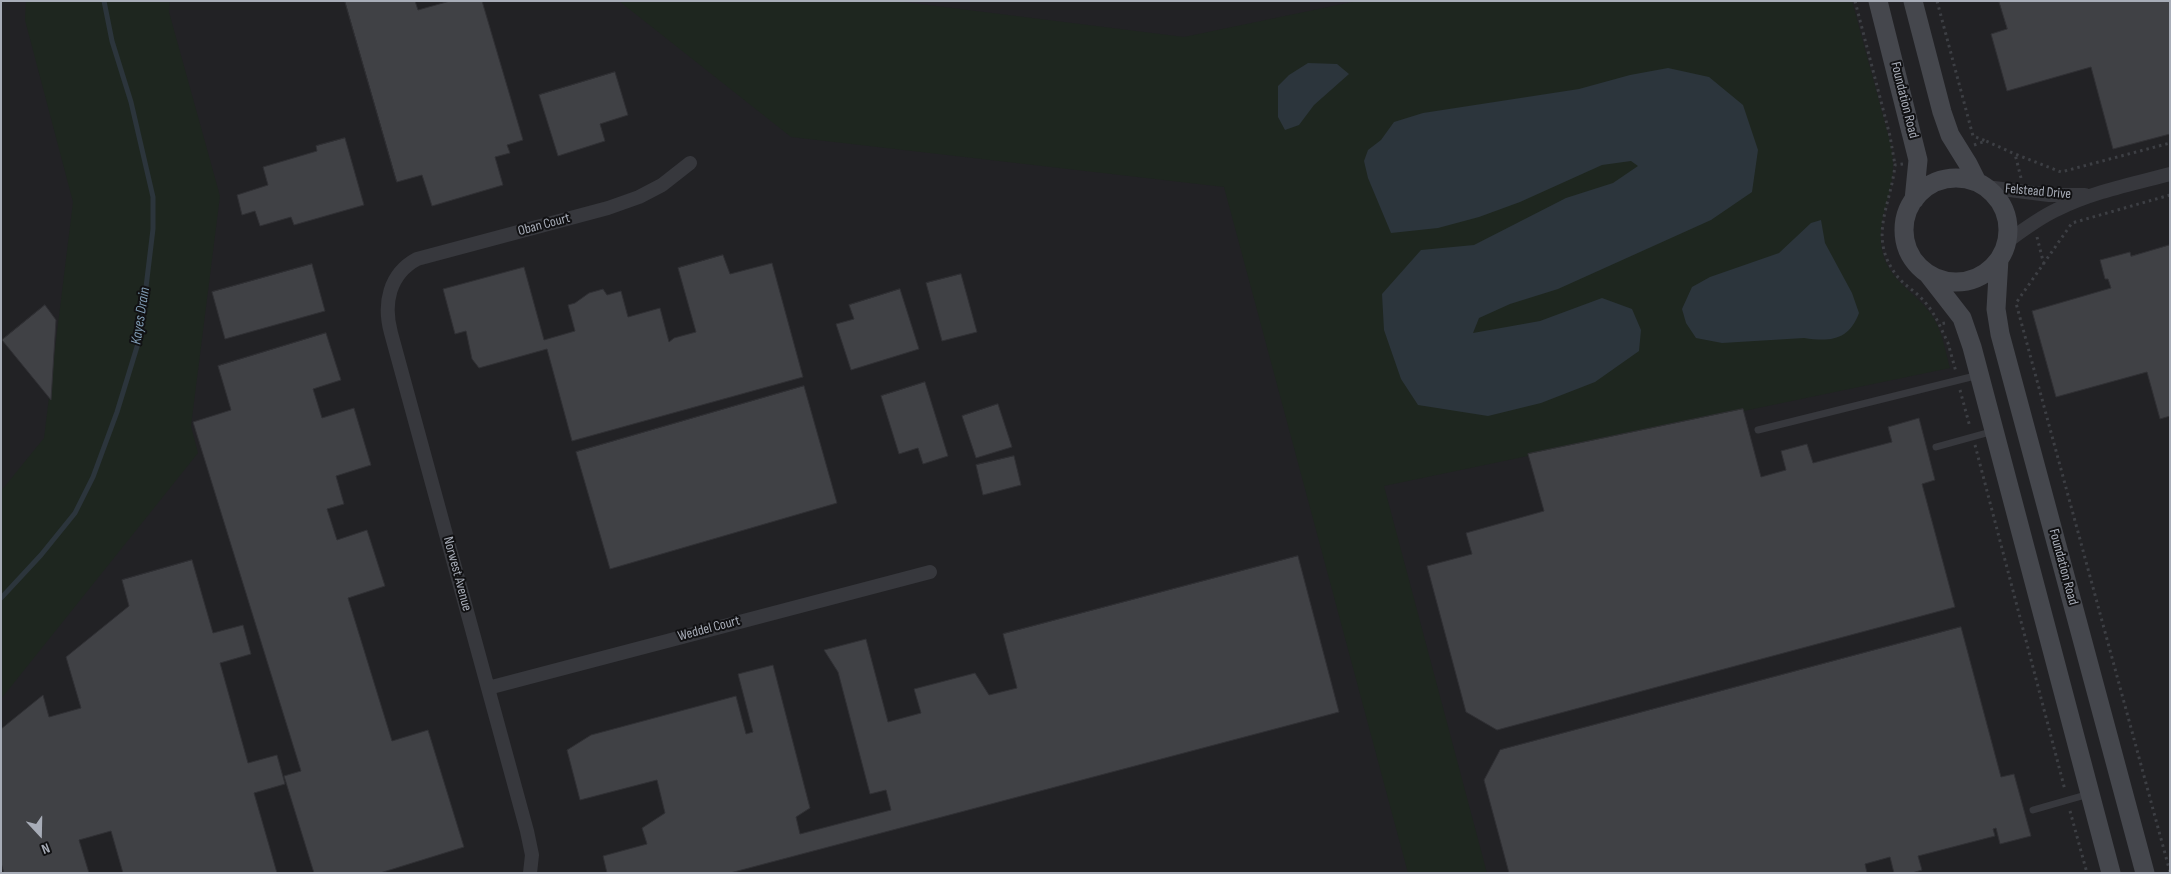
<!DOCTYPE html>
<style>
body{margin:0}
#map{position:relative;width:2171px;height:874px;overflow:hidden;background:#161618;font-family:"Sofia Sans Condensed",sans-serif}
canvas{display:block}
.frame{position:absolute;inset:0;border:2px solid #a8adb8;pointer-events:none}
.north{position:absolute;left:15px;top:809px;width:50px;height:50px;-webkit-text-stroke:4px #111113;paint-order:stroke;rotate:159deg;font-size:14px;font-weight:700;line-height:20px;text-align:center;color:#a8adb8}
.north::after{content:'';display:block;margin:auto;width:18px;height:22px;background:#a8adb8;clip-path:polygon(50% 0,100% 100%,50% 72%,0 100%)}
</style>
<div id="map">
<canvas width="2171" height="874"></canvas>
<div class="frame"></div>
<div class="north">N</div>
</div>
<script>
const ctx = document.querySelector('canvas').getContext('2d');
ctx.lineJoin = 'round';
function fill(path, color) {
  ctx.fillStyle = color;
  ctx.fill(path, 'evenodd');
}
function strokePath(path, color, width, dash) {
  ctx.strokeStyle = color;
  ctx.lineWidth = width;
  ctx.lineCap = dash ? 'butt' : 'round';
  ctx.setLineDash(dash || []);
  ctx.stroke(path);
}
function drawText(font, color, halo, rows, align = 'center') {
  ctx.font = font + ' "Sofia Sans Condensed",sans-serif';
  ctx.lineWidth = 4;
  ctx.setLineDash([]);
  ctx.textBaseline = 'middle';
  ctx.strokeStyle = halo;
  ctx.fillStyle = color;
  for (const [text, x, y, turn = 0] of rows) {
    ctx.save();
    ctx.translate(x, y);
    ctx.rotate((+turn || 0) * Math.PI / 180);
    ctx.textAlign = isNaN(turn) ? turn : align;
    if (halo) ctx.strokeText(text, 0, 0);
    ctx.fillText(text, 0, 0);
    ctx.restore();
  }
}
const built = new Path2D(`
 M 1,1 L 2170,1 L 2170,873 L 1,873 Z`);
const green = new Path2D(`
 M 26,1 L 170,1 L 169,12 L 220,196 L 191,426 L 198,453 L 1,699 L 1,491 L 44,438 L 73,202 L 25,20 Z
 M 619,1 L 896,1 L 1184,37 L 1357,1 L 1852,1 L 1891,145 C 1893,157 1894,167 1892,179 C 1888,207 1876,225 1883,254 C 1890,281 1916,293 1931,314 C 1942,329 1945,350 1950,368 L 1384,486 L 1487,873 L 1408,873 L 1224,187 L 791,137 Z`);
const water = new Path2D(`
 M 1308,63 L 1337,64 L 1349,74 L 1314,105 L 1299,125 L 1285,130 L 1278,117 L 1278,86 L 1289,75 Z
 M 1668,68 L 1709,77 L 1743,105 L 1758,150 L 1752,192 L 1711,220 L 1558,289 L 1510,304 L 1479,318 L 1473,333 L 1540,321 L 1602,298 L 1632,309 L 1641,330 L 1639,351 L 1595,382 L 1541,403 L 1488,416 L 1418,405 L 1401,379 L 1384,330 L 1382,294 L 1421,250 L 1474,245 L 1566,198 L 1613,183 L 1638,166 L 1631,161 L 1602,165 L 1520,202 L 1479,217 L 1438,228 L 1391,233 L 1368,178 L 1364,161 L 1368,150 L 1381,140 L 1394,122 L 1423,113 L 1579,89 L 1630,75 Z
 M 1821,220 L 1825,243 L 1852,293 L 1859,313 C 1849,340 1831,342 1804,338 L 1722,343 L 1696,338 L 1686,323 L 1682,309 L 1692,287 L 1710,277 L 1779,253 L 1811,223 Z`);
const stream = new Path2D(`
 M 1,598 L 41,555 L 75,513 L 93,477 L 117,412 L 140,337 L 153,229 L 153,197 L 131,102 L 112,41 L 104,1`);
const building = new Path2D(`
 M 345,1 L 415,1 L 418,10 L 450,1 L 482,1 L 523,140 L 507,145 L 510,153 L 495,157 L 503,185 L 432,206 L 422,175 L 397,182 Z
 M 1999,1 L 2170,1 L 2170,134 L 2113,149 L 2091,67 L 2007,91 L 1991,34 L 2007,29 Z
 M 615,72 L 628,115 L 600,124 L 605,141 L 558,156 L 539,95 Z
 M 345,138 L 364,205 L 294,225 L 291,217 L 260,226 L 255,211 L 242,215 L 237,195 L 268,185 L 263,167 L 317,151 L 316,146 Z
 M 2170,245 L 2170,416 L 2160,419 L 2147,372 L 2056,397 L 2032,311 L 2111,288 L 2108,279 L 2105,279 L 2100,260 L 2130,252 L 2131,256 Z
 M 723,255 L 730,274 L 772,263 L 803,377 L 572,441 L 547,349 L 479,368 L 472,359 L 466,331 L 455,334 L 443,289 L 524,267 L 544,340 L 575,331 L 568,305 L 575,303 L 589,293 L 603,289 L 607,295 L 621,291 L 628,317 L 660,308 L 669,342 L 674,338 L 696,332 L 678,268 Z
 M 312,264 L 325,311 L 225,339 L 212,292 Z
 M 961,274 L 977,332 L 942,341 L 926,283 Z
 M 900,289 L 919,349 L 851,370 L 836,324 L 854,319 L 849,305 Z
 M 45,305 L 56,320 L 51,400 L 2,340 Z
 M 326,333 L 341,380 L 313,389 L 322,418 L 354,408 L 371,465 L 336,476 L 344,504 L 327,509 L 337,540 L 367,530 L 385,586 L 348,598 L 392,741 L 428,730 L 464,847 L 380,873 L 314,873 L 284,776 L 301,771 L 193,422 L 231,410 L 218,366 Z
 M 925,382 L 948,456 L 923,464 L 918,448 L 899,454 L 881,396 Z
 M 804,386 L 837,503 L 610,569 L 576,452 Z
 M 998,404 L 1012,447 L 976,458 L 962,416 Z
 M 1743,409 L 1761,477 L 1786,470 L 1781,451 L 1807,444 L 1813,463 L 1892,442 L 1888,427 L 1919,418 L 1935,480 L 1922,484 L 1955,607 L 1497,730 L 1466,712 L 1427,566 L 1472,554 L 1466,533 L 1544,511 L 1528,454 Z
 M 1014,456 L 1021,485 L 983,495 L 976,465 Z
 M 1298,556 L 1339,712 L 730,873 L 607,873 L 603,856 L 647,844 L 642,828 L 665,813 L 657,780 L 580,800 L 567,750 L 591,735 L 736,696 L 746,734 L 753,732 L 738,674 L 773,665 L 810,808 L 796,817 L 800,834 L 891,810 L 886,790 L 870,794 L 838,672 L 824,650 L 866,639 L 888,722 L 921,713 L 914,689 L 975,673 L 989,695 L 1017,688 L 1003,634 Z
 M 192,560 L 213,633 L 243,625 L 251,654 L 220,663 L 248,763 L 277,755 L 285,784 L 254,793 L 277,873 L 123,873 L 111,831 L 79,840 L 89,873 L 4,873 L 1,863 L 1,729 L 43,695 L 49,717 L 81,708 L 66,657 L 129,606 L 122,580 Z
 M 1961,627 L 2001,777 L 2014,774 L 2031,836 L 2000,844 L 1996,828 L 1993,829 L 1995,836 L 1918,856 L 1922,870 L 1912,873 L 1894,873 L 1890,857 L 1865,864 L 1867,873 L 1509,873 L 1484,780 L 1500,750 Z`);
const path = new Path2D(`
 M 1855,1 L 1890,136 L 1895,165
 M 1937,1 L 1973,136 L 1986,141
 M 1974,145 L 1986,141 L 2015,154
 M 1903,164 L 1895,165 C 1891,206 1867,237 1897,276 C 1903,284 1912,289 1919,296 C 1928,304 1934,314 1939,324
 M 2021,178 L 2015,154 L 2061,172 L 2170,143
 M 2170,195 L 2072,223 L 2016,303 L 2170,872
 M 2037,237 L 2044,265
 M 1945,323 L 1939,324 L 1948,343 L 1956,372
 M 1960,390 L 1970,427
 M 1975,445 L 2065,790
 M 2070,811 L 2087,873`);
const lane = new Path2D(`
 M 1758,430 L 1979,375
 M 1936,447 L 1994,431
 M 2033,810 L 2089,794`);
const street = new Path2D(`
 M 1986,187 L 2049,195 L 2085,195
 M 2008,241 C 2023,230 2039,218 2056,210 C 2092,192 2132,184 2170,174
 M 488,688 L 930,572
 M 530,873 L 532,855 L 527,831 L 391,333 C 383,304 389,274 417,259 L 608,208 L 639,197 L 662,185 L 690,163`);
const secondary = new Path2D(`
 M 1878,1 L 1918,160 L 1914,200
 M 1913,1 L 1942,112 L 1950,135 L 1968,164 L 1977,182
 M1904 230a52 52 0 1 1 104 0a52 52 0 1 1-104 0Z
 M 1999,259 L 1996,309 L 2000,334 L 2145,873
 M 1927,273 L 1962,318 L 1972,347 L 2111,873`);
const streetNames = [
 ["Foundation Road",1904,100,76],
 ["Felstead Drive",2038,192,5],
 ["Oban Court",544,225,-15],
 ["Foundation Road",2063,567,75],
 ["Norwest Avenue",457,574,75],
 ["Weddel Court",709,629,-15]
];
const waterNames = [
 ["Kayes Drain",141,316,-81]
];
fill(built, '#222225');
fill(green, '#1e261f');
fill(water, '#2c353c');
strokePath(stream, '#2c353c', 5);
fill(building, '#404145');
strokePath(building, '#303034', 1);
strokePath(path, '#3d3f44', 3, [2.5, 4]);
strokePath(lane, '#37383d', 7);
strokePath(street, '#37383d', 14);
strokePath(secondary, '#45474d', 19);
drawText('14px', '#a8adb8', '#111113', streetNames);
drawText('italic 15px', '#7f9bb3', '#111113', waterNames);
</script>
